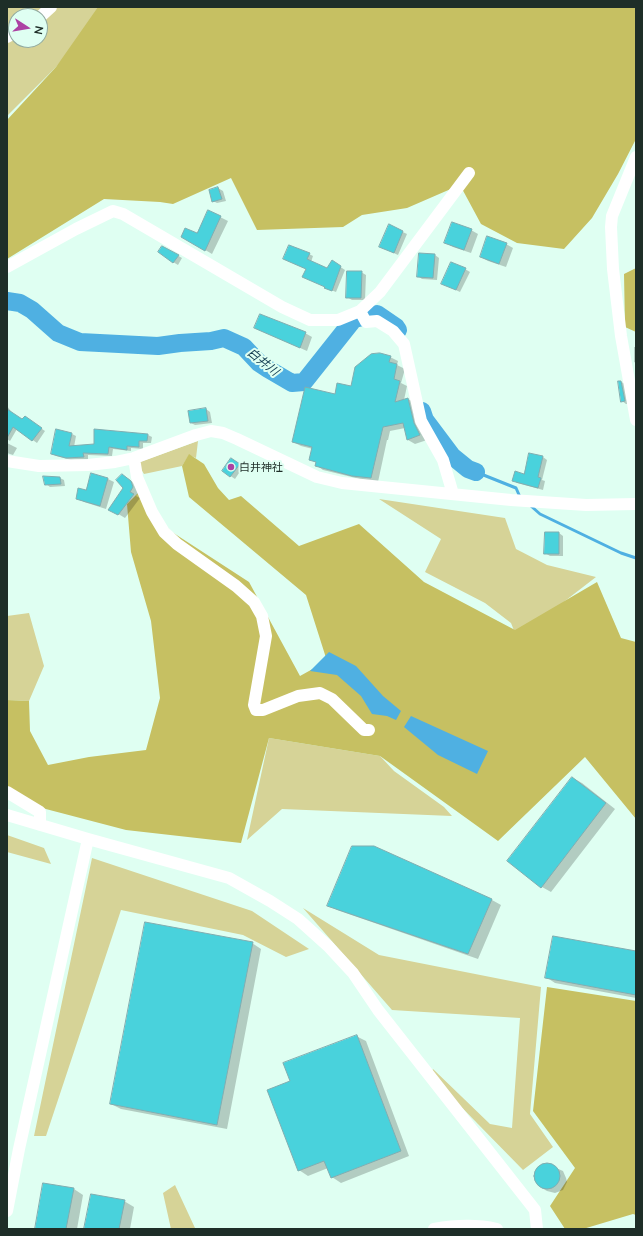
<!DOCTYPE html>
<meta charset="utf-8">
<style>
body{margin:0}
#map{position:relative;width:643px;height:1236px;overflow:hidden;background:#dffff2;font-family:Lato,sans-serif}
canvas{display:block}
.frame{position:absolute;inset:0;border:8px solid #1e2e28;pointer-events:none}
.north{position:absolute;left:8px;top:8px;width:40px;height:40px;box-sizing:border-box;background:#dffff2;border:1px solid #92aba1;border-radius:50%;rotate:102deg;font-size:11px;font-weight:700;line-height:16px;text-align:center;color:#1e2e28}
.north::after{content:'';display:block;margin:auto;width:14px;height:18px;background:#ac42a3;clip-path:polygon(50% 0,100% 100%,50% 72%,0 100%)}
</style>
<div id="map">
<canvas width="643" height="1236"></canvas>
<div class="frame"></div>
<div class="north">N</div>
</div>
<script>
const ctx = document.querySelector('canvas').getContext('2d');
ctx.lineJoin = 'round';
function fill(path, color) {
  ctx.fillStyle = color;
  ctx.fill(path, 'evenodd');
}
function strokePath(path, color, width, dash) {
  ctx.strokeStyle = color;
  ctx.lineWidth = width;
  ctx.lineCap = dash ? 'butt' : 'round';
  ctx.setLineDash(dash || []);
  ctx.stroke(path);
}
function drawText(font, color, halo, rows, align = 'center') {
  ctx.font = font + ' Lato,"Noto Sans JP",sans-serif';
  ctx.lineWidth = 4;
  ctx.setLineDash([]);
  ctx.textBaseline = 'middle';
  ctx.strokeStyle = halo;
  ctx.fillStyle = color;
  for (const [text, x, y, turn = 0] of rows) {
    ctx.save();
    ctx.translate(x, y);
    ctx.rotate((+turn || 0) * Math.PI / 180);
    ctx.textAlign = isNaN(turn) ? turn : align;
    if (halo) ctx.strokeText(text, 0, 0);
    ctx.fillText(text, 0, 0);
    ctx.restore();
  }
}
const green = new Path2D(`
 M 7,7 L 106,7 L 56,67 L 7,116 ZM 16,16 L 40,16 L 40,40 L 16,40 Z
 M 198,441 L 196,458 L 189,455 L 182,466 L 144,474 L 137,463 Z
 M 379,499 L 505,518 L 516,549 L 547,565 L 596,577 L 517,638 L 511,623 L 485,603 L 425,572 L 441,539 Z
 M 29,613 L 44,666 L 29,701 L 7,700 L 7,616 Z
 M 269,738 L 380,756 L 394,771 L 444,807 L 452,816 L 282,809 L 247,840 Z
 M 7,835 L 44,848 L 51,864 L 7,852 Z
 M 92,858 L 252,911 L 309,949 L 286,957 L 243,935 L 121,910 L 46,1136 L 34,1136 Z
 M 303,908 L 379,955 L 541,987 L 530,1114 L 553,1147 L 523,1170 L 430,1075 L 433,1069 L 490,1124 L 512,1128 L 520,1018 L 392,1010 Z
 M 175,1185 L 195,1228 L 199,1229 L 171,1229 L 163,1193 Z`);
const forest = new Path2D(`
 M 98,7 L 636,7 L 636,139 L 618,174 L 592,218 L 564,249 L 517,243 L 481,224 L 460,185 L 407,208 L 362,215 L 343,227 L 257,230 L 231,178 L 173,204 L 160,202 L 104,199 L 7,259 L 7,120 L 56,67 Z
 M 636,268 L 636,332 L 625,327 L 624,274 Z
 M 189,454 L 204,464 L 218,488 L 229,500 L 241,496 L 299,546 L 359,524 L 424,582 L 515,630 L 597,582 L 621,638 L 636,642 L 636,819 L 585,757 L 498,841 L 380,756 L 269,738 L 241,843 L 126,830 L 42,808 L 7,794 L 7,700 L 29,701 L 30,731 L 48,765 L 89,757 L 146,750 L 160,698 L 151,621 L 131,552 L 127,504 L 141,490 L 152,512 L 172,532 L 249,582 L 300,676 L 327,661 L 306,595 L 189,497 L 182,466 Z
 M 547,987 L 636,1001 L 636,1215 L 633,1214 L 583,1229 L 565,1229 L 550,1206 L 575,1168 L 533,1111 Z`);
const water = new Path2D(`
 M 329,652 L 356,666 L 383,696 L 401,711 L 396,720 L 387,716 L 372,714 L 361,696 L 337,675 L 310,671 Z
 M 411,716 L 488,751 L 477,774 L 438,755 L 404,727 Z`);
const shadow = new Path2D(`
 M 218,188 L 223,191 L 226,201 L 217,203 L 213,201 Z
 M 208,211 L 228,221 L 212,254 L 182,236 L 198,234 Z
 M 390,226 L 407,234 L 398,255 L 385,249 Z
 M 471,230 L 478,234 L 471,253 L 453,247 L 446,243 Z
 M 506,244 L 513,248 L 506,267 L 488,261 L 481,257 Z
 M 163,247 L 182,258 L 178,265 L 173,262 Z
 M 309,254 L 313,256 L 311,262 L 327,269 L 336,264 L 345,270 L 336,292 L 326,288 L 326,287 L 307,269 L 288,261 Z
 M 435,255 L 439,258 L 437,280 L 422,279 L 418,276 Z
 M 465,269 L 470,272 L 460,292 L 447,286 Z
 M 361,272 L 366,275 L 365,300 L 352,300 L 347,297 Z
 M 255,328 L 305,333 L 312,337 L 307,351 Z
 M 634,347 L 636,347 L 636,363 L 634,362 Z
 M 390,357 L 398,361 L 397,365 L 405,369 L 401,383 L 407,386 L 404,400 L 408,399 L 416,403 L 427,440 L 415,444 L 408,440 L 405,428 L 390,431 L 388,440 L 387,440 L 378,482 L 360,479 L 323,470 L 316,465 L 317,463 L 310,459 L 313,449 L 301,446 L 293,442 L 335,395 L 352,387 Z
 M 619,382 L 621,382 L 626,384 L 629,404 L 626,404 L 622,401 Z
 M 7,406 L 13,414 L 23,420 L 29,420 L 45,431 L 37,443 L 17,429 L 10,441 L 7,439 Z
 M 206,409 L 210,412 L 212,423 L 195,425 L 191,423 Z
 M 72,434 L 76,436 L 74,447 L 95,445 L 148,435 L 152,437 L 151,443 L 143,443 L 143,449 L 131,448 L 131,451 L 113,449 L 112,456 L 88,455 L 88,459 L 71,460 L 56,456 L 52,454 Z
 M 7,443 L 17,448 L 13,455 L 7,453 Z
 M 530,454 L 543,457 L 547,460 L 542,480 L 545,481 L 543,490 L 517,483 L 513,480 L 525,475 Z
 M 236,462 L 243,467 L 235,479 L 223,471 Z
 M 92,474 L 108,479 L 114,482 L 106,509 L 84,502 L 77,498 L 87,491 Z
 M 122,475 L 129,479 L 137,486 L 140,491 L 136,496 L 140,498 L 125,518 L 110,509 L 124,488 Z
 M 60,478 L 64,480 L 65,486 L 50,487 L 46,484 Z
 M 546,533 L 559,533 L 563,536 L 563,556 L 550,556 L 545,553 Z
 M 573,778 L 582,783 L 615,809 L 551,892 L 542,887 Z
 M 374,847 L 492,900 L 501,905 L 478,959 L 337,910 L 328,905 Z
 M 252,943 L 261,949 L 227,1129 L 121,1109 L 111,1104 Z
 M 636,952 L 636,998 L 555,983 L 546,977 Z
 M 356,1036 L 366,1041 L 409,1156 L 341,1183 L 332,1177 L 328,1168 L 308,1176 L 299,1170 L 291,1081 Z
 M 547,1164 L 563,1171 L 566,1178 L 567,1182 L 563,1190 L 555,1193 L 547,1191 L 540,1187 L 535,1180 L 534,1176 L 537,1168 L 540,1166 Z
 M 74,1189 L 83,1195 L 77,1229 L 36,1229 Z
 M 124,1201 L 134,1207 L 130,1229 L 85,1229 Z`);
const stream = new Path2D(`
 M 476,472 L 516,488 L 520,497
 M 531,506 L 540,514 L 621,553 L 636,558`);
const river = new Path2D(`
 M 7,301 L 20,303 L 32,310 L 58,333 L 80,342 L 158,346 L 180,343 L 211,341 L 224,338 L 244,347 L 259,363 L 268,369 L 292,383 L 304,382 L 354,319 L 377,314 L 396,327 L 398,330
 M 422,411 L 425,420 L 452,456 L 468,469 L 476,472`);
const building = new Path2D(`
 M 218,187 L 222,199 L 212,202 L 209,190 Z
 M 208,210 L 221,216 L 205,251 L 181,237 L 185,228 L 197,233 Z
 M 452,222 L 472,229 L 464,250 L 444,243 Z
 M 389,224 L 403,231 L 394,253 L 379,247 Z
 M 487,236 L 507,243 L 499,264 L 480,257 Z
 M 289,245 L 310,253 L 307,259 L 327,268 L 332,260 L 341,266 L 332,291 L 324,288 L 325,287 L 302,277 L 306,269 L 283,259 Z
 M 162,246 L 179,255 L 173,263 L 158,252 Z
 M 419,253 L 435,254 L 433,278 L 417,277 Z
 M 451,262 L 466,268 L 456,290 L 441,284 Z
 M 347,271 L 362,271 L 361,298 L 346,298 Z
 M 260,314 L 306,332 L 300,348 L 254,328 Z
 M 380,353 L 391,356 L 389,362 L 397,364 L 394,379 L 400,381 L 395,402 L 408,398 L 414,423 L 420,435 L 407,440 L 403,423 L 383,427 L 371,478 L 352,476 L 315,466 L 316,462 L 309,460 L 312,447 L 292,442 L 305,387 L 335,394 L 337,383 L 351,386 L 355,367 L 371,354 Z
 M 618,381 L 621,381 L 625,401 L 621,402 Z
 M 206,408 L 208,421 L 190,423 L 188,411 Z
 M 7,409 L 22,419 L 25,416 L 42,428 L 32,441 L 13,427 L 7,438 Z
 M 56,429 L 72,433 L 69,446 L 94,444 L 94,429 L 148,434 L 147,441 L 139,441 L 139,447 L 127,446 L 127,450 L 109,447 L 108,454 L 83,453 L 84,457 L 66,458 L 51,454 Z
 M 529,453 L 543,456 L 538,477 L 541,478 L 538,488 L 512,481 L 515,471 L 524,474 Z
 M 231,458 L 240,464 L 230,477 L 222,471 Z
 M 91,473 L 108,478 L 100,506 L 76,499 L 78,488 L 86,490 Z
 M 122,474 L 131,481 L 133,487 L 130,492 L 134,494 L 118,515 L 108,510 L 123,488 L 116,480 Z
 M 43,476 L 60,477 L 61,484 L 45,485 Z
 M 545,532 L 559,532 L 559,554 L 544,554 Z
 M 572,777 L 606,803 L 541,888 L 507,861 Z
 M 352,846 L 374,846 L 492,899 L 468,954 L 327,906 Z
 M 145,922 L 253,942 L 217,1125 L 110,1104 Z
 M 553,936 L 636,951 L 636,995 L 545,978 Z
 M 357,1035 L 401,1151 L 331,1178 L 324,1161 L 298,1171 L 267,1090 L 290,1081 L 283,1063 Z
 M534 1176a13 13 0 1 1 26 0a13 13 0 1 1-26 0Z
 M 43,1183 L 74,1188 L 66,1229 L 35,1229 Z
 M 91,1194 L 125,1200 L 119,1229 L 84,1229 Z`);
const minor = new Path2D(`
 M 40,17 L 51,7
 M 7,37 L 16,32
 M 636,157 L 612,216 L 611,227 L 613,269 L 621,336 L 636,420
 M 7,267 L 76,229 L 113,211 L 123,214 L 282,307 L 310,320 L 338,320 L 360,311 L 380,292 L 469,173
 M 360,311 L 366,322 L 377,321 L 393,331 L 404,344 L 421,421 L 443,460 L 453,494
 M 134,458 L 137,477 L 152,512 L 164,532 L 177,544 L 236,586 L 254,602 L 262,616 L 266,636 L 254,705 L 256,710 L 263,710 L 298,696 L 320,693 L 332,699 L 364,730 L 369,730
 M 7,461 L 39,466 L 88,465 L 115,462 L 134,458 L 196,435 L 211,431 L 223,433 L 237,439 L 317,477 L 342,483 L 511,500 L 586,505 L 636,504
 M 7,792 L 40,812 L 40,825
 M 7,815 L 88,839 L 229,878 L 270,901 L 298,919 L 328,946 L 353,973 L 378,1010 L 535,1210 L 537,1229
 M 7,1211 L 19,1149 L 88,839
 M 434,1229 C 456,1225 475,1224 497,1229`);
const markers = [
 [231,467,4,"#ac42a3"]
];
const poiNames = [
 ["白井神社",239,467]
];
const waterNames = [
 ["白井川",263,362,39]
];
fill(green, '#d6d397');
fill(forest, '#c6c062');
fill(water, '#4fb0e2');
fill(shadow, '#0003');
strokePath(stream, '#4fb0e2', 3);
strokePath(river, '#4fb0e2', 18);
fill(building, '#49d2dc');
strokePath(building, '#81adb0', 1);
strokePath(minor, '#fff', 12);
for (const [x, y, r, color] of markers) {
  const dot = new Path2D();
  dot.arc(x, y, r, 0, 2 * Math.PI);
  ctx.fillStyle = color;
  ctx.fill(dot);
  strokePath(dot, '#dffff2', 1.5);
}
drawText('11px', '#1e2e28', '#dffff2', poiNames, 'left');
drawText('italic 12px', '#123c51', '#dffff2', waterNames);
</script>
